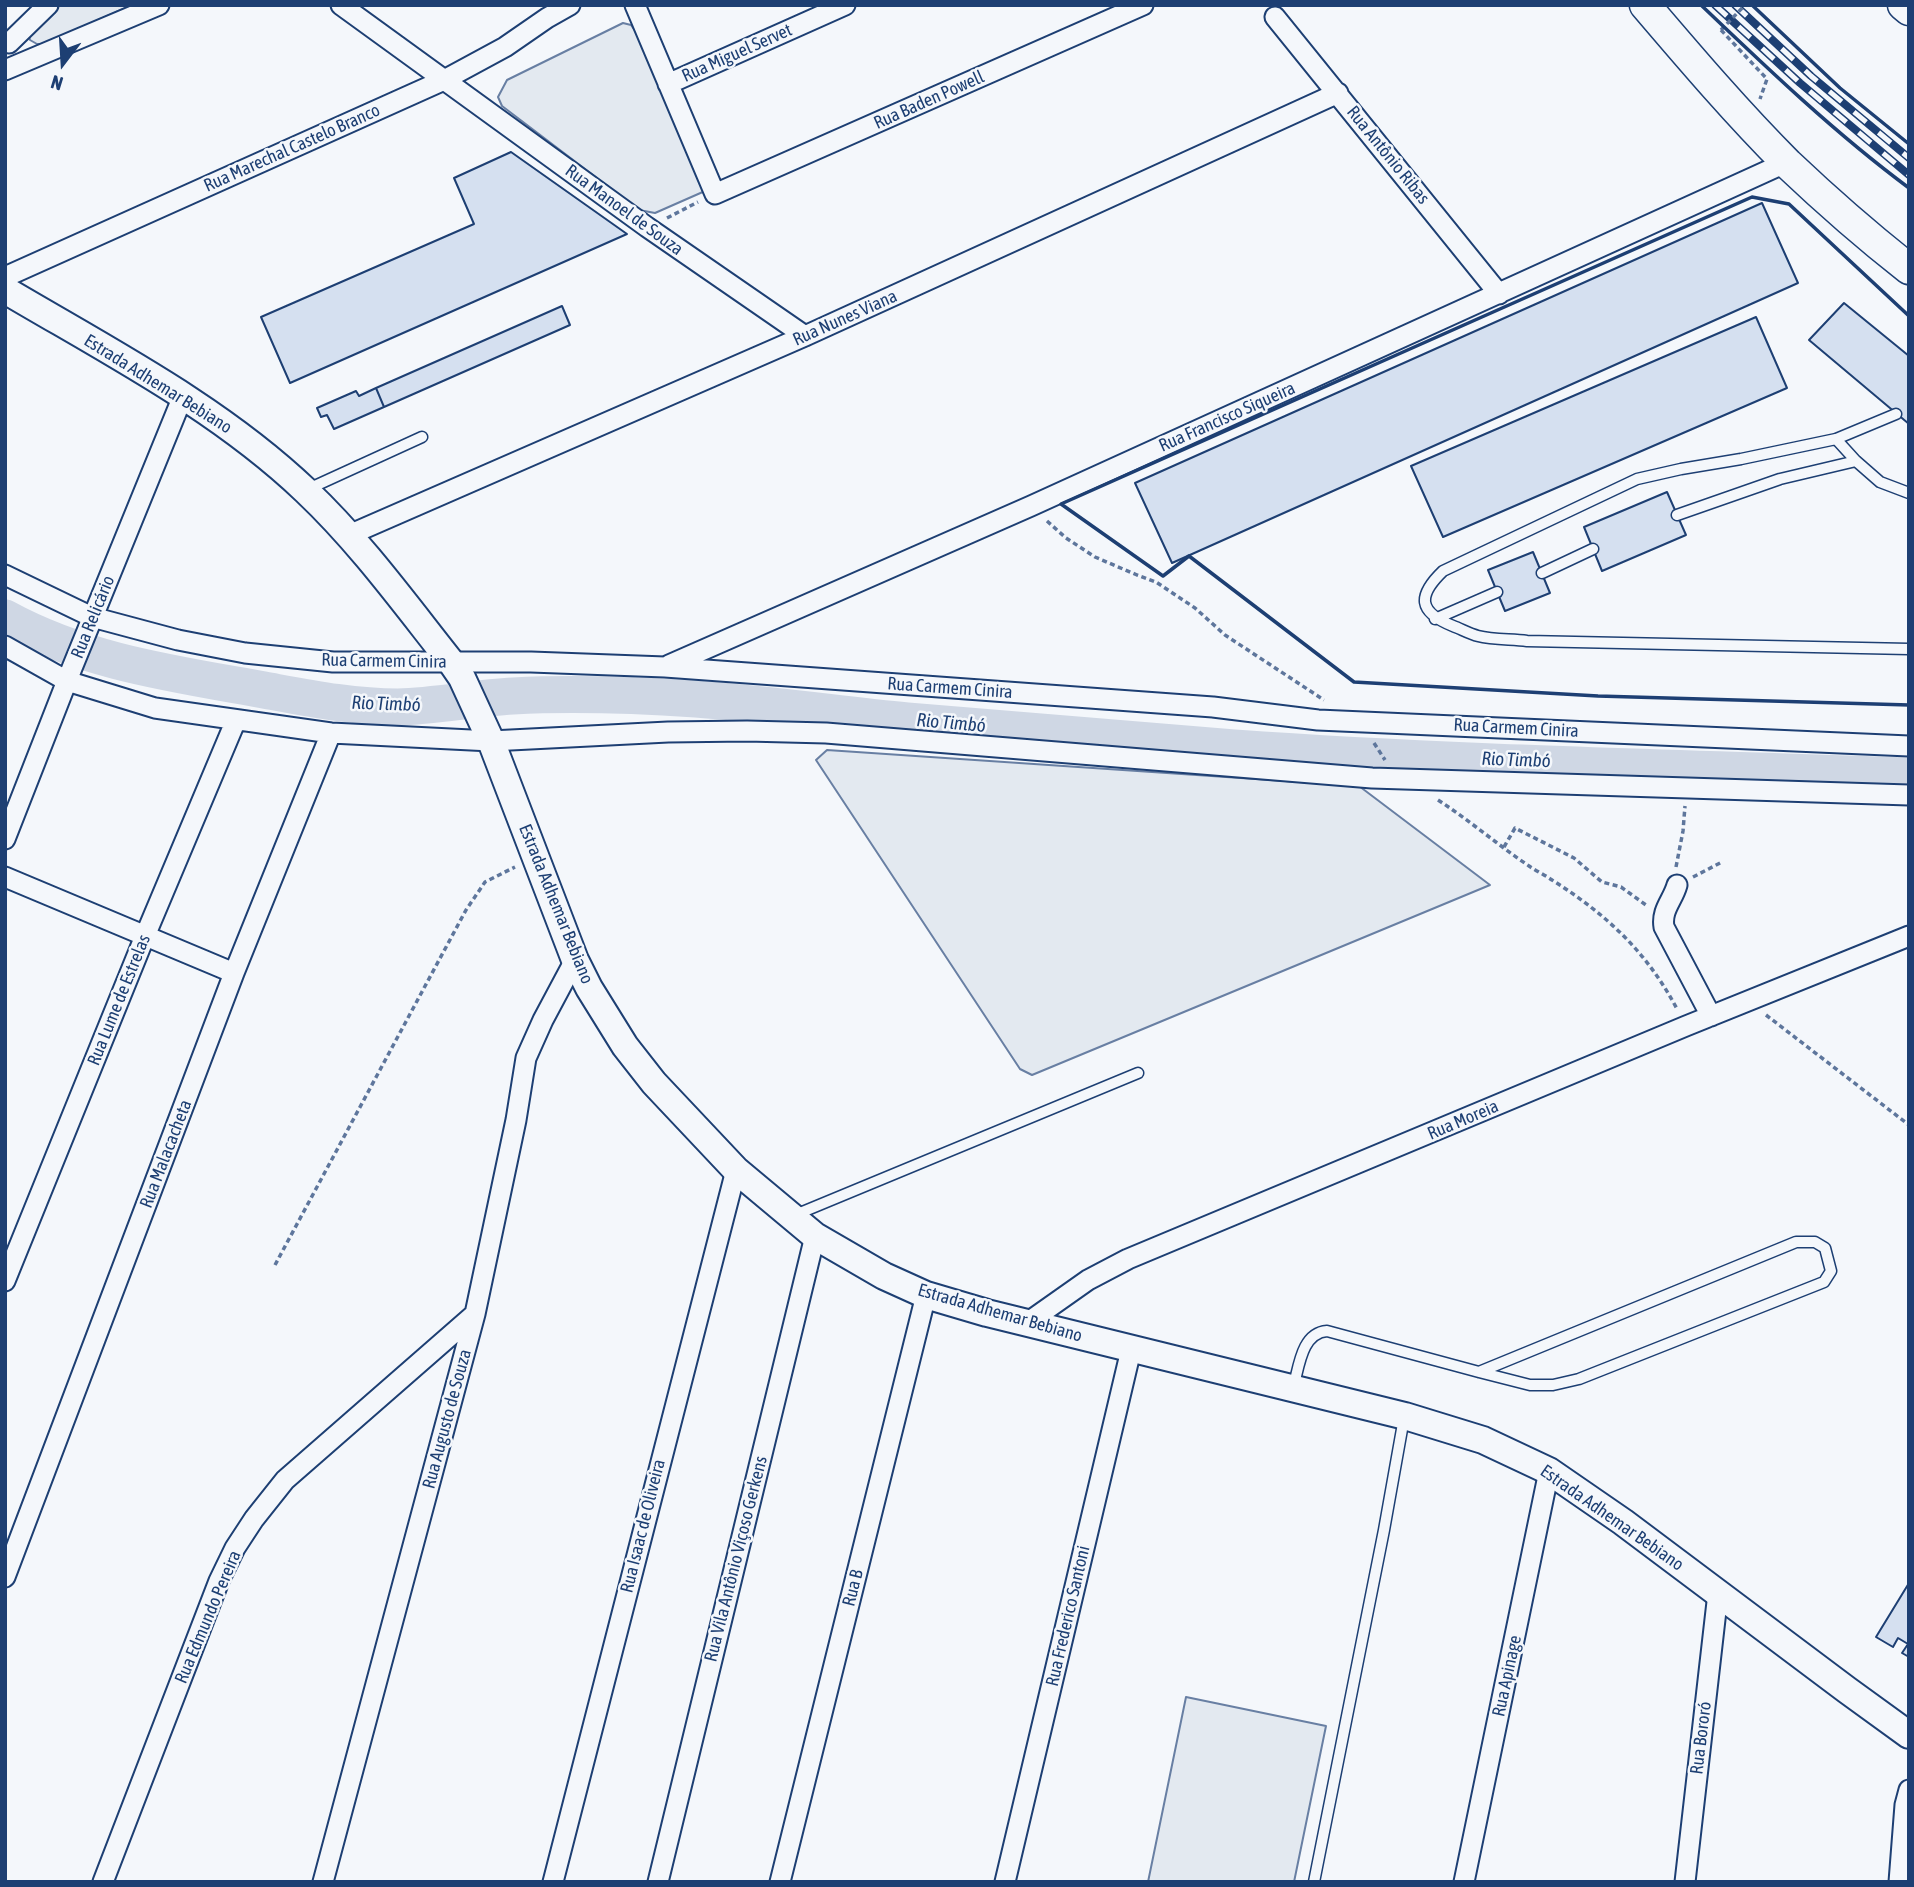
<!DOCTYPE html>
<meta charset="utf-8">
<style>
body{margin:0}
#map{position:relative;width:1914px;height:1887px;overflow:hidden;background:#f4f7fb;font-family:"Asap Condensed",sans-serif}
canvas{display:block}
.frame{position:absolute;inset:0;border:7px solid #1d3f73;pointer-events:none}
.north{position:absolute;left:28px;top:28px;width:70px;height:70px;-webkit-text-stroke:5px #f4f7fb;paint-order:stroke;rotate:197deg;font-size:19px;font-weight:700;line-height:28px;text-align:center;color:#1d3f73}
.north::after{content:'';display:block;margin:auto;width:24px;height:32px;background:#1d3f73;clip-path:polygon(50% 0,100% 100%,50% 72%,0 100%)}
</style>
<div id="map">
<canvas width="1914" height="1887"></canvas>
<div class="frame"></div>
<div class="north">N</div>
</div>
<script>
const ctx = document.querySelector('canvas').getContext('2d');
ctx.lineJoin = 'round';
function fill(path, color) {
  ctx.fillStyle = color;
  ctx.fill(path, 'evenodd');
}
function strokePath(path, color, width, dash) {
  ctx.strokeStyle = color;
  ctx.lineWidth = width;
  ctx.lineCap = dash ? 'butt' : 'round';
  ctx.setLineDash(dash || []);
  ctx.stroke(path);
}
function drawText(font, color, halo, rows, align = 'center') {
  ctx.font = font + ' "Asap Condensed",sans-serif';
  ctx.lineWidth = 5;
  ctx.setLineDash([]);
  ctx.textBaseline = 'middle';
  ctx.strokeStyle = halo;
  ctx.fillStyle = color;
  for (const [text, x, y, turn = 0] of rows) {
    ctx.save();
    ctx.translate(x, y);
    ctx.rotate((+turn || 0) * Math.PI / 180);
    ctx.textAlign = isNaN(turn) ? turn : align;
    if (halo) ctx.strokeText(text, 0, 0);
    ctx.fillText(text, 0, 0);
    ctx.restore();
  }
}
const green = new Path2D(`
 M 59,5 L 132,5 L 44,44 L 37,44 L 30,40 L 28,32 Z
 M 623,23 L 631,25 L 636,32 L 705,191 L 655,213 L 639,210 L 502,106 L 498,97 L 507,80 Z
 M 827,750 L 1359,786 L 1490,885 L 1032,1075 L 1020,1069 L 816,760 Z
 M 1186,1697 L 1326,1726 L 1294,1882 L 1148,1882 Z`);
const river = new Path2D(`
 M 5,618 C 85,662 175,674 264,690 C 308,698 352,707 398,707 C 437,706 474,698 513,696 C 574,693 635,695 696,699 C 767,704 837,714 907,721 C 1016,731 1125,740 1234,748 C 1459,764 1684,768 1909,776`);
const building = new Path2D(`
 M 511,152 L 627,234 L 290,383 L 261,317 L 474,224 L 454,178 Z
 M 1762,203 L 1798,283 L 1172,563 L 1135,483 Z
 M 1844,303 L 1909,356 L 1909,424 L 1809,340 Z
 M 562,306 L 570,325 L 384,407 L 376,388 Z
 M 1756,317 L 1787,388 L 1443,537 L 1411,466 Z
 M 376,388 L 384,407 L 334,429 L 327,415 L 321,417 L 317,408 L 356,391 L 359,396 Z
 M 1667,492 L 1686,535 L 1602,571 L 1584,527 Z
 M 1533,552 L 1550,593 L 1505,611 L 1488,570 Z
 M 1909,1583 L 1909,1657 L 1902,1653 L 1908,1644 L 1898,1638 L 1893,1647 L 1876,1637 Z`);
const path = new Path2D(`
 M 1721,30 L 1767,79 L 1760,99
 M 667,218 L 698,202
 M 1047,521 L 1066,538 L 1095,557 L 1137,575 L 1156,582 L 1195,608 L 1225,635 L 1324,700
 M 1374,743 L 1385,760
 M 1438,800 C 1469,820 1498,845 1529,866 C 1536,871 1545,875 1552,880 C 1606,914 1647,952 1677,1009
 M 1504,847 L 1515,828 L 1574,858 L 1602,882 L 1621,887 L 1646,905
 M 1676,867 L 1683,831 L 1685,806
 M 1693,877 L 1722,862
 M 1766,1015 L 1909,1125
 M 275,1265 L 466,910 L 485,882 L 515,867`);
const lane = new Path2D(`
 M 1896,414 L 1836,439 L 1741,459 L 1681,469 L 1637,479 L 1443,571 C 1417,596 1418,612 1453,626 C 1461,629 1470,634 1478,636 C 1493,640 1511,639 1527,641 L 1909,649
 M 1836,439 L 1856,461 L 1880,482 L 1909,493
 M 306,490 L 422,437
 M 1677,515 L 1780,479 L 1856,461
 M 1542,573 L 1593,549
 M 1435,619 L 1497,592
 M 795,1215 L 1138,1073
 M 1293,1388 C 1299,1368 1301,1333 1327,1331 L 1479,1372 L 1530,1385 L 1553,1385 L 1579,1379 L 1824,1282 L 1831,1271 L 1825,1248 L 1815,1242 L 1796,1242 L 1479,1372
 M 1314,1882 L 1384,1530 L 1404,1418`);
const street = new Path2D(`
 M 341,5 L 647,227 L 805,336
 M 635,5 L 715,194 L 1143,5
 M 1275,17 L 1499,294
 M 9,43 L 48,5
 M 5,70 L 159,5
 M 668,84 L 845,5
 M 5,277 L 444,80 L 505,47 L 547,18 L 570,5
 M 349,535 L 805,336 L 1338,93
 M 5,575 L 92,617 L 178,640 L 245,653 L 333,662 L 531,662 L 665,667 L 1213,707 L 1318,720 L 1909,746
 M 5,646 L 67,681 L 155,708 L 331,733 L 491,741 L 668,732 L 747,731 L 826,733 L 1372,778 L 1909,795
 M 669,665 L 1031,506 L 1787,162
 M 5,839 L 72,668 L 183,396
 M 5,877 L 234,973
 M 1677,885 C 1673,900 1661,910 1664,927 L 1711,1016
 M 5,1281 L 145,936 L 236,720
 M 1027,1323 L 1088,1280 L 1128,1259 L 1686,1026 L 1909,936
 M 5,1577 L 234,973 L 331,733
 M 103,1882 L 219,1581 L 235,1548 L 254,1519 L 285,1480 L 475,1314
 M 323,1882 L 475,1314 L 516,1120 L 526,1058 L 543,1020 L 575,960
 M 553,1882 L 736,1170
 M 658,1882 L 815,1236
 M 780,1882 L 926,1295
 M 1005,1882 L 1131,1350
 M 1464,1882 L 1549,1471
 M 1685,1882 L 1718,1593
 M 1899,1882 L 1905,1805 L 1909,1790`);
const secondary = new Path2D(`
 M 5,290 C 108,351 219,408 306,491 C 360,542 405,604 451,662 L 462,678 L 491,741 L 575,960 L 589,988 L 625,1046 L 654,1083 L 736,1170 L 815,1236 L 884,1276 L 926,1295 L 987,1313 L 1405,1416 L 1483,1440 L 1549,1471 L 1623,1522 L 1847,1690 L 1909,1735`);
const primary = new Path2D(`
 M 1645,5 C 1691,59 1738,114 1788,164 C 1827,201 1867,236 1909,269
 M 1903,5 L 1909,10`);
const rail = new Path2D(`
 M 1715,5 L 1800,83 L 1909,175
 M 1735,5 L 1811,76 L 1909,158`);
const pathBridge = new Path2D(`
 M 1721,30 L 1745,5`);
const wall = new Path2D(`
 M 1701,5 C 1768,69 1835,133 1909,188
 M 1752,5 L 1840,88 L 1909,144
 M 1909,316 L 1789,204 L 1752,197 L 1061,504 L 1163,576 L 1189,556 L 1354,682 L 1598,696 L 1909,705`);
const streetNames = [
 ["Rua Miguel Servet",737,53,-24],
 ["Rua Baden Powell",929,100,-24],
 ["Rua Marechal Castelo Branco",292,148,-24],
 ["Rua Antônio Ribas",1388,155,51],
 ["Rua Manoel de Souza",624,210,36],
 ["Rua Nunes Viana",845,318,-24],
 ["Estrada Adhemar Bebiano",158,384,32],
 ["Rua Francisco Siqueira",1227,417,-24],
 ["Rua Relicário",93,617,-68],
 ["Rua Carmem Cinira",384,661,1],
 ["Rua Carmem Cinira",950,688,4],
 ["Rua Carmem Cinira",1516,728,3],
 ["Estrada Adhemar Bebiano",556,904,68],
 ["Rua Lume de Estrelas",119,1000,-68],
 ["Rua Moreia",1463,1120,-23],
 ["Rua Malacacheta",166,1154,-69],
 ["Estrada Adhemar Bebiano",1000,1313,16],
 ["Rua Augusto de Souza",447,1419,-75],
 ["Estrada Adhemar Bebiano",1612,1518,35],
 ["Rua Isaac de Oliveira",643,1526,-76],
 ["Rua Vila Antônio Viçoso Gerkens",736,1559,-76],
 ["Rua B",853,1588,-76],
 ["Rua Frederico Santoni",1068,1616,-77],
 ["Rua Edmundo Pereira",208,1617,-67],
 ["Rua Apinage",1507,1676,-78],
 ["Rua Bororó",1701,1738,-83]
];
const waterNames = [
 ["Rio Timbó",386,704,2],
 ["Rio Timbó",951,723,5],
 ["Rio Timbó",1516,760,2]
];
fill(green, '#e3e9f0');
strokePath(green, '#687fa3', 2);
strokePath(river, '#cfd7e4', 37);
fill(building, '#d5e0f0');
strokePath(building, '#1d3f73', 2);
strokePath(lane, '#1d3f73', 13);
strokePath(street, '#1d3f73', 23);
strokePath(secondary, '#1d3f73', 30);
strokePath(primary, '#1d3f73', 33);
strokePath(path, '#5e769c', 3.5, [5, 3.5]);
strokePath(lane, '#f4f7fb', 10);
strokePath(street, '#f4f7fb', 19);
strokePath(secondary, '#f4f7fb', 26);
strokePath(primary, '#f4f7fb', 30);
strokePath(rail, '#1d3f73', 8);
strokePath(rail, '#f4f7fb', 5, [16]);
strokePath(pathBridge, '#5e769c', 3.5, [5, 3.5]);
strokePath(wall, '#1d3f73', 3.5);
drawText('18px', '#1d3f73', '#f4f7fb', streetNames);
drawText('italic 19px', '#1d3f73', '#f4f7fb', waterNames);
</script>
